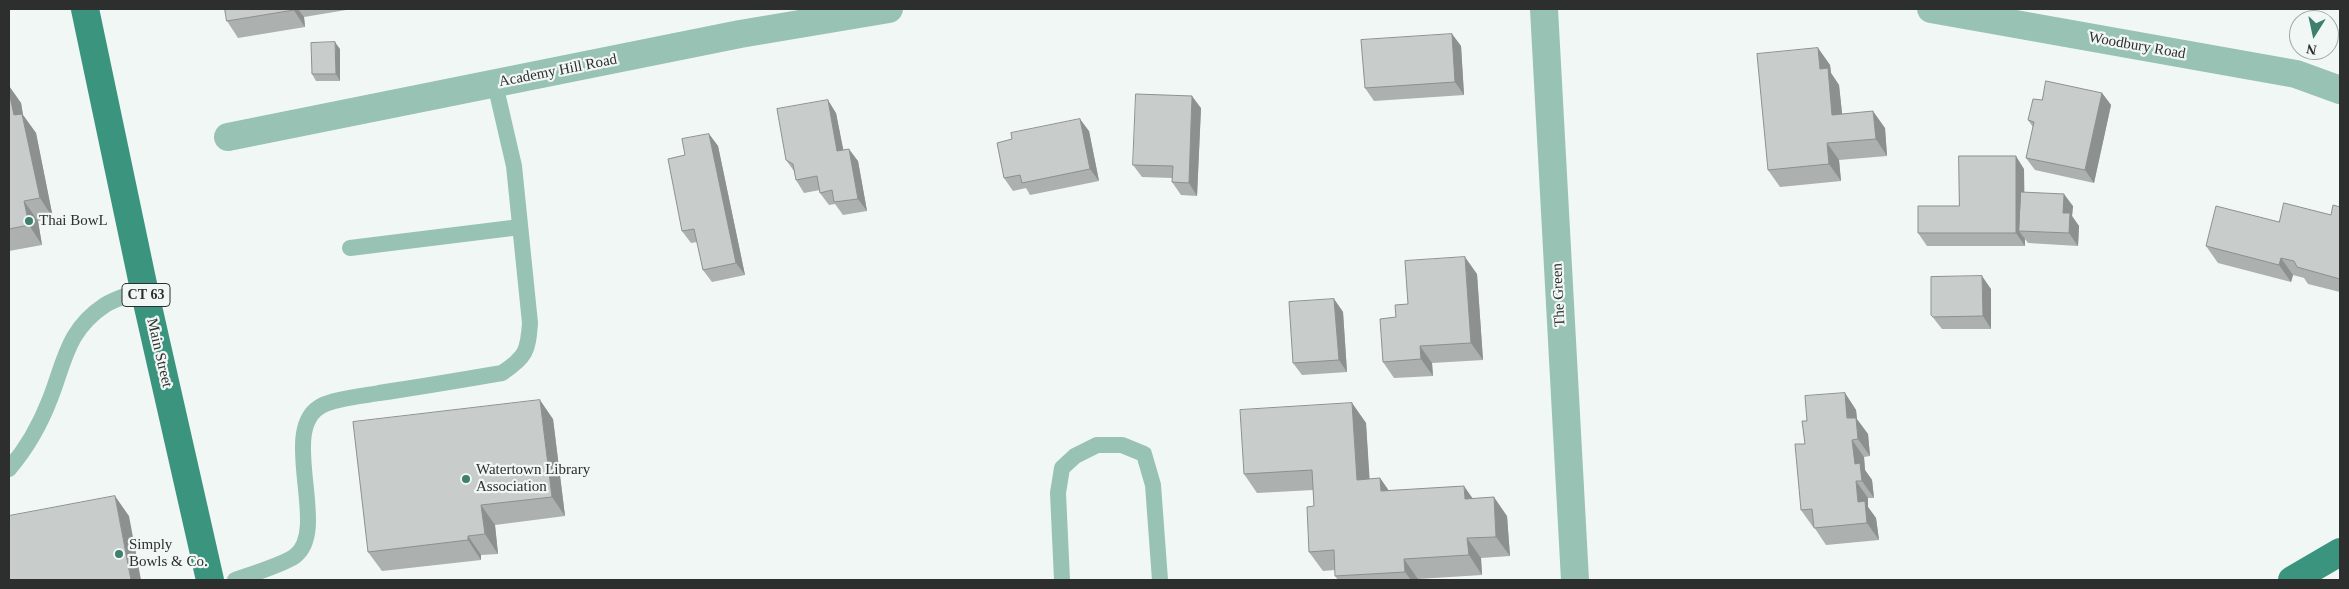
<!DOCTYPE html>
<style>
body{margin:0}
#map{position:relative;width:2349px;height:589px;overflow:hidden;background:#f1f7f5;font-family:Georgia,serif}
canvas{display:block}
.frame{position:absolute;inset:0;border:10px solid #2d2f2e;pointer-events:none}
.north{position:absolute;left:2289px;top:10px;width:50px;height:50px;box-sizing:border-box;background:#f1f7f5;border:1px solid #a3a7a5;border-radius:50%;rotate:190deg;font-size:14px;font-weight:700;line-height:20px;text-align:center;color:#2d2f2e}
.north::after{content:'';display:block;margin:auto;width:18px;height:22px;background:#3e7f6e;clip-path:polygon(50% 0,100% 100%,50% 72%,0 100%)}
</style>
<div id="map">
<canvas width="2349" height="589"></canvas>
<div class="frame"></div>
<div class="north">N</div>
</div>
<script>
const ctx = document.querySelector('canvas').getContext('2d');
ctx.lineJoin = 'round';
function strokePath(path, color, width, dash) {
  ctx.strokeStyle = color;
  ctx.lineWidth = width;
  ctx.lineCap = dash ? 'butt' : 'round';
  ctx.setLineDash(dash || []);
  ctx.stroke(path);
}
function fill(path, color) {
  ctx.fillStyle = color;
  ctx.fill(path, 'evenodd');
}
function drawText(font, color, halo, rows, align = 'center') {
  ctx.font = font + ' Georgia,serif';
  ctx.lineWidth = 4.5;
  ctx.setLineDash([]);
  ctx.textBaseline = 'middle';
  ctx.strokeStyle = halo;
  ctx.fillStyle = color;
  for (const [text, x, y, turn = 0] of rows) {
    ctx.save();
    ctx.translate(x, y);
    ctx.rotate((+turn || 0) * Math.PI / 180);
    ctx.textAlign = isNaN(turn) ? turn : align;
    if (halo) ctx.strokeText(text, 0, 0);
    ctx.fillText(text, 0, 0);
    ctx.restore();
  }
}
const service = new Path2D(`
 M 350,248 L 520,227
 M 9,469 C 27,448 40,425 50,399 C 65,361 67,330 105,305 C 116,298 132,294 144,289
 M 235,580 C 249,575 285,564 295,556 C 331,529 276,427 323,405 C 337,398 363,396 379,393 C 420,387 461,380 502,373 C 526,357 528,351 530,323 L 514,166 L 495,84
 M 1062,580 L 1058,493 L 1062,468 L 1075,456 L 1097,445 L 1122,445 L 1144,454 L 1153,485 L 1160,580`);
const minor = new Path2D(`
 M 1544,9 L 1575,580
 M 1931,9 L 2296,74 L 2340,90
 M 228,137 L 740,34 L 889,9`);
const primary = new Path2D(`
 M 85,9 L 144,289 L 210,580
 M 2292,580 L 2340,552`);
const wall = new Path2D(`
 M 225,9 L 352,9 L 304,17 L 305,27 L 238,38 L 227,21 Z
 M 1452,34 L 1461,46 L 1464,95 L 1374,101 L 1365,88 Z
 M 1818,48 L 1830,65 L 1831,73 L 1839,85 L 1842,114 L 1885,128 L 1887,156 L 1839,160 L 1841,181 L 1780,187 L 1768,170 Z
 M 340,49 L 340,81 L 316,81 L 312,74 Z
 M 9,86 L 21,103 L 23,115 L 36,133 L 53,218 L 38,221 L 42,245 L 9,251 Z
 M 2102,93 L 2111,105 L 2094,183 L 2035,170 L 2026,158 L 2033,127 L 2028,120 L 2042,100 Z
 M 1201,108 L 1197,196 L 1181,195 L 1172,182 L 1172,178 L 1142,177 L 1133,165 Z
 M 836,113 L 843,150 L 858,161 L 867,211 L 843,215 L 835,204 L 829,205 L 820,193 L 820,190 L 804,193 L 796,180 L 794,171 L 786,160 Z
 M 1089,131 L 1099,181 L 1030,195 L 1026,188 L 1013,191 L 1004,178 Z
 M 709,134 L 718,146 L 745,275 L 712,282 L 703,270 L 697,242 L 691,243 L 682,231 L 685,155 Z
 M 2024,169 L 2024,192 L 2073,206 L 2072,216 L 2079,226 L 2078,246 L 2028,243 L 2025,239 L 2025,246 L 1927,246 L 1918,233 L 1959,206 Z
 M 2340,207 L 2340,292 L 2308,284 L 2304,278 L 2293,275 L 2291,282 L 2218,263 L 2206,246 L 2279,222 L 2331,215 Z
 M 1477,274 L 1483,360 L 1432,363 L 1433,376 L 1394,378 L 1383,362 L 1396,317 L 1408,304 Z
 M 1991,289 L 1991,329 L 1942,329 L 1931,315 Z
 M 1334,299 L 1343,312 L 1347,372 L 1302,375 L 1293,363 Z
 M 1845,393 L 1856,410 L 1857,420 L 1868,434 L 1870,456 L 1864,457 L 1865,470 L 1872,480 L 1874,498 L 1868,498 L 1868,507 L 1876,518 L 1879,540 L 1826,545 L 1814,527 L 1813,527 L 1801,510 L 1805,444 Z
 M 1352,403 L 1366,423 L 1369,479 L 1380,478 L 1389,491 L 1473,498 L 1507,516 L 1510,556 L 1481,558 L 1482,575 L 1418,579 L 1418,580 L 1338,580 L 1335,576 L 1335,570 L 1323,571 L 1309,552 L 1314,506 L 1313,490 L 1257,493 L 1244,474 Z
 M 553,419 L 565,516 L 495,525 L 498,554 L 481,555 L 481,560 L 382,571 L 368,552 Z`);
const shadedWall = new Path2D(`
 M 293,9 L 298,9 L 304,17 L 305,27 Z
 M 1452,34 L 1461,46 L 1464,95 L 1455,82 Z
 M 335,42 L 340,49 L 340,81 L 336,74 Z
 M 1818,48 L 1830,65 L 1831,73 L 1839,85 L 1844,131 L 1832,115 L 1820,69 Z
 M 9,86 L 21,103 L 23,115 L 36,133 L 53,218 L 40,198 L 14,115 L 9,92 Z
 M 2102,93 L 2111,105 L 2094,183 L 2085,170 Z
 M 1192,96 L 1201,108 L 1197,196 L 1189,183 Z
 M 828,100 L 836,113 L 846,163 L 837,151 Z
 M 1873,111 L 1885,128 L 1887,156 L 1876,139 Z
 M 1080,119 L 1089,131 L 1099,181 L 1090,169 Z
 M 709,134 L 718,146 L 745,275 L 736,263 Z
 M 1827,143 L 1839,160 L 1841,181 L 1829,164 Z
 M 849,149 L 858,161 L 867,211 L 858,199 Z
 M 2016,156 L 2024,169 L 2025,231 L 2019,231 L 2025,239 L 2025,246 L 2016,233 Z
 M 2064,194 L 2073,206 L 2072,216 L 2079,226 L 2078,246 L 2069,233 L 2063,213 Z
 M 24,201 L 38,221 L 42,245 L 29,225 Z
 M 1465,257 L 1477,274 L 1483,360 L 1471,343 Z
 M 2281,258 L 2293,275 L 2291,282 L 2279,265 Z
 M 1982,276 L 1991,289 L 1991,329 L 1983,316 Z
 M 1334,299 L 1343,312 L 1347,372 L 1339,360 Z
 M 1420,346 L 1432,363 L 1433,376 L 1421,359 Z
 M 1845,393 L 1856,410 L 1857,419 L 1868,434 L 1870,456 L 1858,439 L 1847,418 Z
 M 540,400 L 553,419 L 565,516 L 552,497 Z
 M 1352,403 L 1366,423 L 1371,500 L 1357,480 Z
 M 1852,440 L 1864,457 L 1865,470 L 1872,480 L 1874,498 L 1862,481 L 1855,464 Z
 M 1380,478 L 1394,498 L 1381,491 Z
 M 1856,481 L 1868,498 L 1868,507 L 1876,518 L 1879,540 L 1867,523 L 1858,502 Z
 M 1464,486 L 1478,506 L 1465,499 Z
 M 115,496 L 129,516 L 141,580 L 131,580 Z
 M 1494,497 L 1507,516 L 1510,556 L 1496,537 Z
 M 481,505 L 495,525 L 498,554 L 485,534 Z
 M 468,536 L 481,555 L 481,560 L 468,540 Z
 M 1467,538 L 1481,558 L 1482,575 L 1469,555 Z
 M 1404,559 L 1418,579 L 1418,580 L 1411,580 L 1405,572 Z`);
const building = new Path2D(`
 M 225,9 L 293,9 L 294,10 L 227,21 Z
 M 1452,34 L 1455,82 L 1365,88 L 1361,40 Z
 M 335,42 L 336,74 L 312,74 L 311,43 Z
 M 1818,48 L 1820,69 L 1828,68 L 1832,115 L 1873,111 L 1876,139 L 1827,143 L 1829,164 L 1768,170 L 1757,54 Z
 M 2046,81 L 2102,93 L 2085,170 L 2026,158 L 2034,122 L 2028,120 L 2033,99 L 2042,100 Z
 M 9,92 L 14,115 L 22,114 L 40,198 L 24,201 L 29,225 L 9,229 Z
 M 1136,94 L 1192,96 L 1189,183 L 1172,182 L 1173,166 L 1133,165 Z
 M 828,100 L 837,151 L 849,149 L 858,199 L 834,202 L 832,190 L 820,193 L 817,176 L 796,180 L 793,164 L 786,160 L 777,109 Z
 M 1080,119 L 1090,169 L 1022,183 L 1020,175 L 1004,178 L 997,143 L 1012,139 L 1011,133 Z
 M 709,134 L 736,263 L 703,270 L 694,229 L 682,231 L 668,159 L 685,155 L 682,139 Z
 M 1959,156 L 2016,156 L 2016,233 L 1918,233 L 1918,206 L 1959,206 Z
 M 2021,192 L 2064,194 L 2063,213 L 2070,213 L 2069,233 L 2019,231 Z
 M 2284,203 L 2331,215 L 2333,205 L 2340,207 L 2340,279 L 2297,267 L 2294,261 L 2281,258 L 2279,265 L 2206,246 L 2216,206 L 2279,222 Z
 M 1465,257 L 1471,343 L 1420,346 L 1421,359 L 1383,362 L 1380,319 L 1396,317 L 1395,305 L 1408,304 L 1405,261 Z
 M 1982,276 L 1983,316 L 1933,317 L 1931,315 L 1931,277 Z
 M 1334,299 L 1339,360 L 1293,363 L 1289,302 Z
 M 1845,393 L 1847,418 L 1856,418 L 1858,439 L 1852,440 L 1855,464 L 1860,463 L 1862,481 L 1856,481 L 1858,502 L 1865,501 L 1867,523 L 1814,528 L 1812,509 L 1801,510 L 1795,444 L 1805,444 L 1802,421 L 1807,421 L 1805,396 Z
 M 540,400 L 552,497 L 481,505 L 485,534 L 468,536 L 468,540 L 368,552 L 353,422 Z
 M 1352,403 L 1357,480 L 1380,478 L 1381,491 L 1464,486 L 1465,499 L 1494,497 L 1496,537 L 1467,538 L 1469,555 L 1404,559 L 1405,572 L 1335,576 L 1334,550 L 1309,552 L 1307,507 L 1314,506 L 1312,470 L 1244,474 L 1240,410 Z
 M 115,496 L 131,580 L 9,580 L 9,516 Z`);
const markers = [
 [29,221,5,"#3e7f6e"],
 [466,479,5,"#3e7f6e"],
 [119,554,5,"#3e7f6e"]
];
const shields = [
 [146,295,48]
];
const shieldNames = [
 ["CT 63",146,295]
];
const streetNames = [
 ["Woodbury Road",2137,46,10],
 ["Academy Hill Road",558,71,-11],
 ["The Green",1559,295,-93],
 ["Main Street",159,353,77]
];
const poiNames = [
 ["Thai BowL",39,221],
 ["Watertown Library",476,470],
 ["Association",476,487],
 ["Simply",129,545],
 ["Bowls & Co.",129,562]
];
strokePath(service, '#97c2b4', 16);
strokePath(minor, '#97c2b4', 28);
strokePath(primary, '#3a947e', 28);
fill(wall, '#acb0af');
fill(shadedWall, '#8c908e');
fill(building, '#c8cdcb');
strokePath(building, '#8c908e', 1);
for (const [x, y, r, color] of markers) {
  const dot = new Path2D();
  dot.arc(x, y, r, 0, 2 * Math.PI);
  ctx.fillStyle = color;
  ctx.fill(dot);
  strokePath(dot, '#f1f7f5', 2);
}
for (const [x, y, w] of shields) {
  const box = new Path2D();
  box.roundRect(x - w / 2, y - 11.5, w, 23, 4);
  ctx.fillStyle = '#f1f7f5';
  ctx.fill(box);
  strokePath(box, '#2d2f2e', 1);
}
drawText('bold 14px', '#2d2f2e', null, shieldNames);
drawText('15px', '#2d2f2e', '#f1f7f5', streetNames);
drawText('15px', '#2d2f2e', '#f1f7f5', poiNames, 'left');
</script>
